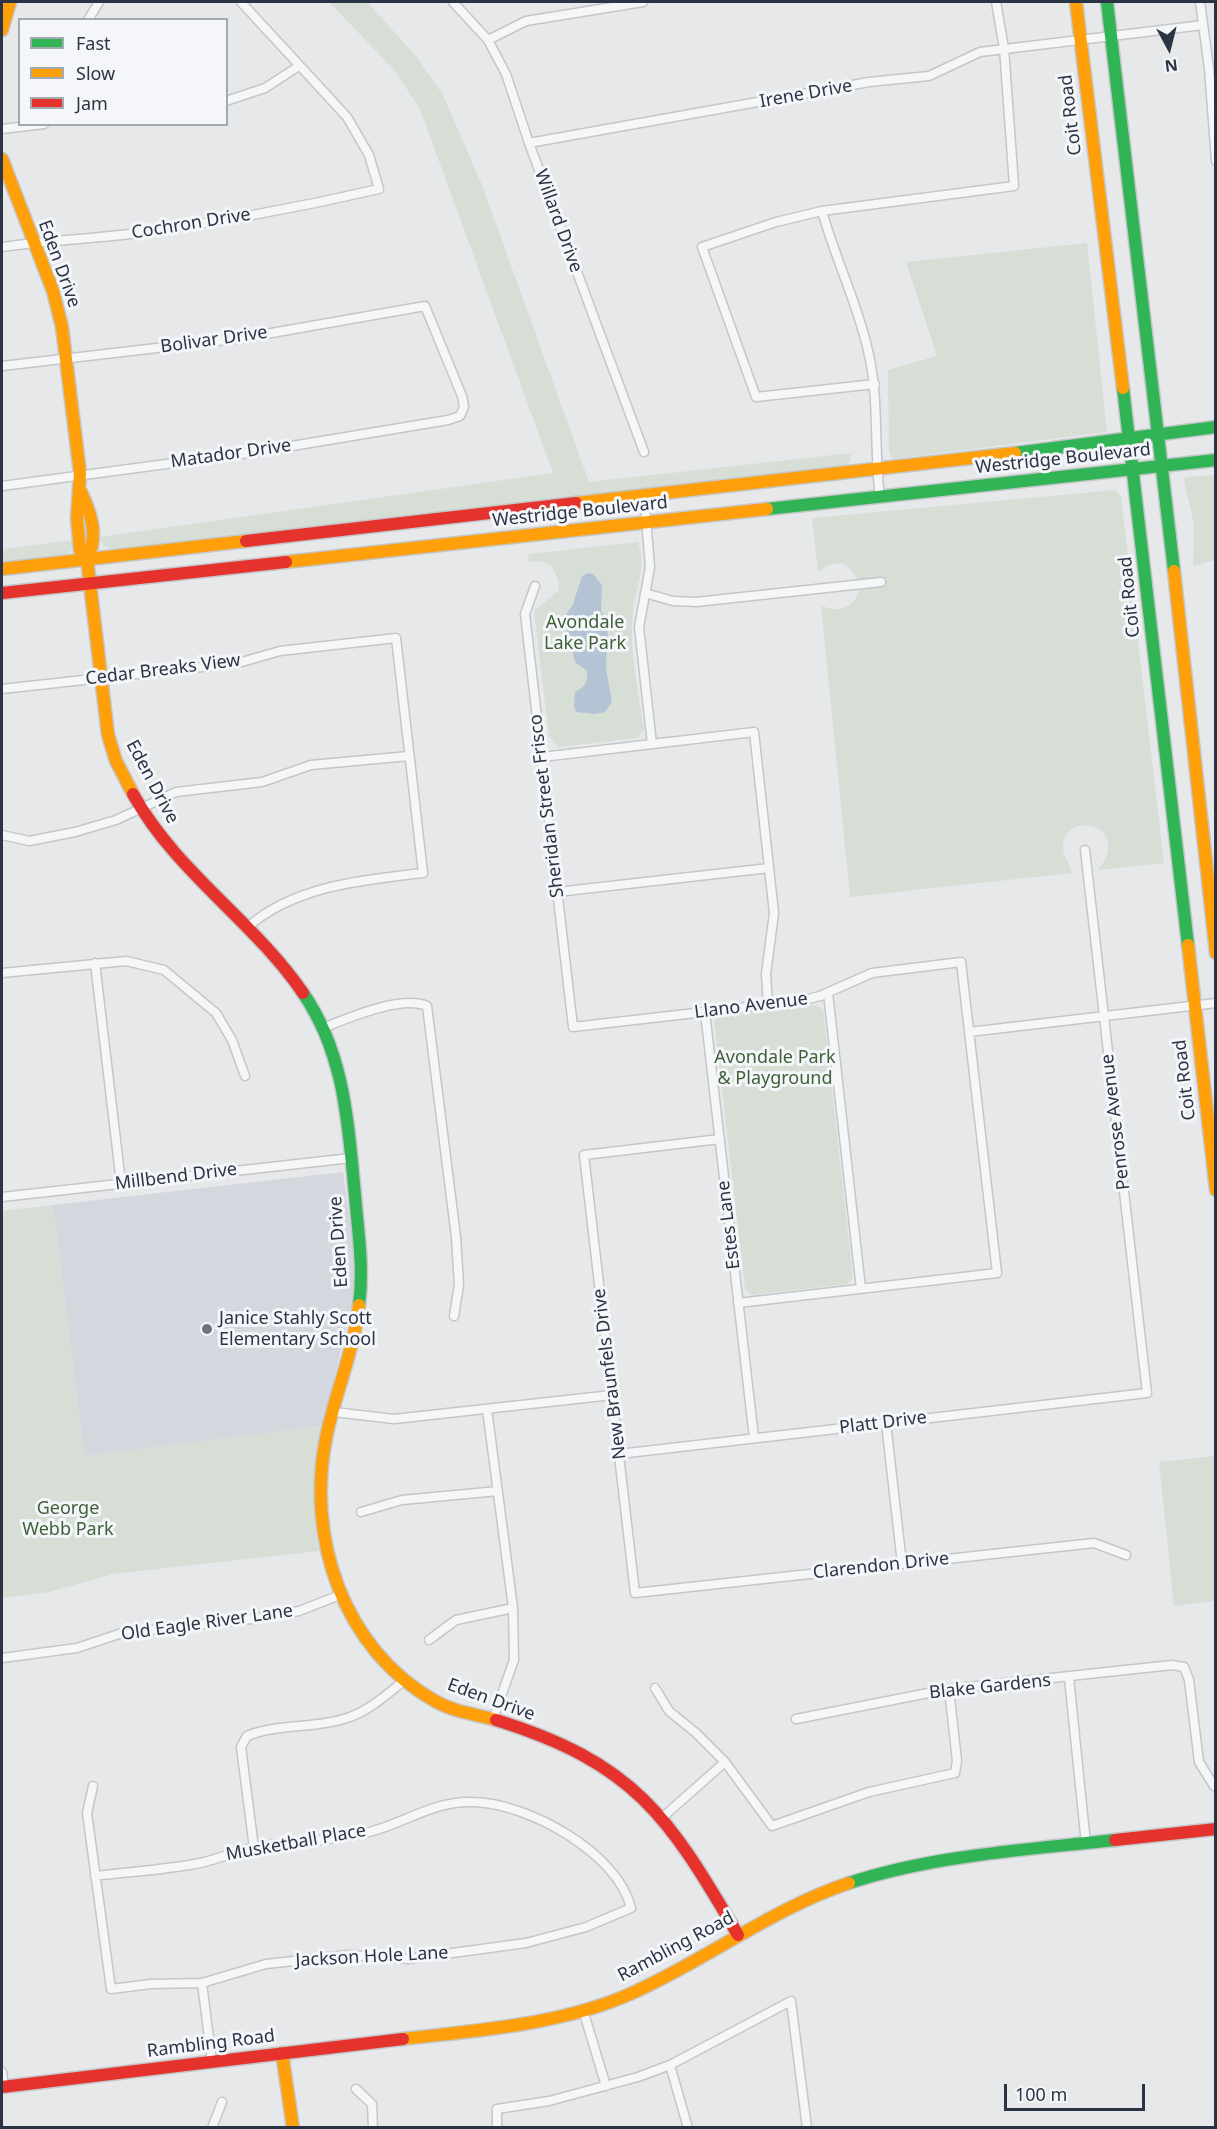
<!DOCTYPE html>
<style>
body{margin:0}
#map{position:relative;width:1217px;height:2129px;overflow:hidden;background:#e6e8ea;font-family:"Noto Sans",sans-serif}
canvas{display:block}
.frame{position:absolute;inset:0;border:3px solid #2b3445;pointer-events:none}
.legend{position:absolute;left:18px;top:18px;width:210px;height:108px;box-sizing:border-box;background:#f4f6f9;border:2px solid #a4a8b1;margin:0;padding:8px 10px;list-style:none;font-size:18px;color:#2b3445}
.legend li{display:flex;align-items:center;gap:12px;height:30px}
.legend b{width:30px;border:2px solid #a4a8b1}
.north{position:absolute;left:1139px;top:18px;width:60px;height:60px;-webkit-text-stroke:4px #f4f6f9;paint-order:stroke;rotate:173deg;font-size:16px;font-weight:700;line-height:24px;text-align:center;color:#2b3445}
.north::after{content:'';display:block;margin:auto;width:21px;height:27px;background:#2b3445;clip-path:polygon(50% 0,100% 100%,50% 72%,0 100%)}
.scale{position:absolute;left:1004px;top:2084px;width:141px;height:27px;box-sizing:border-box;border:3px solid #2b3445;border-top:0;padding-left:8px;font-size:18px;line-height:21px;white-space:nowrap;color:#2b3445;-webkit-text-stroke:4px #f4f6f9;paint-order:stroke}
</style>
<div id="map">
<canvas width="1217" height="2129"></canvas>
<div class="frame"></div>
<ul class="legend">
<li><b style="height:8px;background:#30b455"></b>Fast</li>
<li><b style="height:8px;background:#ff9f0a"></b>Slow</li>
<li><b style="height:8px;background:#e5322d"></b>Jam</li>
</ul>
<div class="north">N</div>
<div class="scale">100 m</div>
</div>
<script>
const ctx = document.querySelector('canvas').getContext('2d');
ctx.lineJoin = 'round';
function fill(path, color) {
  ctx.fillStyle = color;
  ctx.fill(path, 'evenodd');
}
function strokePath(path, color, width, dash) {
  ctx.strokeStyle = color;
  ctx.lineWidth = width;
  ctx.lineCap = dash ? 'butt' : 'round';
  ctx.setLineDash(dash || []);
  ctx.stroke(path);
}
function drawText(font, color, halo, rows, align = 'center') {
  ctx.font = font + ' "Noto Sans",sans-serif';
  ctx.lineWidth = 6;
  ctx.setLineDash([]);
  ctx.textBaseline = 'middle';
  ctx.strokeStyle = halo;
  ctx.fillStyle = color;
  for (const [text, x, y, turn = 0] of rows) {
    ctx.save();
    ctx.translate(x, y);
    ctx.rotate((+turn || 0) * Math.PI / 180);
    ctx.textAlign = isNaN(turn) ? turn : align;
    if (halo) ctx.strokeText(text, 0, 0);
    ctx.fillText(text, 0, 0);
    ctx.restore();
  }
}
const built = new Path2D(`
 M 343,1172 L 355,1264 L 352,1302 L 323,1426 L 84,1456 L 53,1205 Z`);
const green = new Path2D(`
 M 329,2 L 367,2 L 416,56 L 443,95 L 482,185 L 589,482 L 852,453 L 848,467 L 111,549 L 104,546 L 100,537 L 553,473 L 420,109 L 395,71 Z
 M 1087,243 L 1107,432 L 892,459 L 889,450 L 888,370 L 937,356 L 906,262 Z
 M 1215,475 L 1215,560 L 1193,566 L 1194,524 L 1184,481 L 1185,477 Z
 M 1115,490 L 1121,497 L 1164,863 L 1098,870 C 1134,827 1065,807 1063,847 C 1063,856 1070,864 1072,873 L 850,897 L 821,605 C 850,622 877,585 842,563 L 828,565 L 818,572 L 812,518 Z
 M 75,540 L 75,548 L 65,555 L 2,562 L 2,549 Z
 M 638,542 C 647,572 636,583 633,610 C 629,649 638,691 644,729 L 637,738 L 559,747 L 549,737 L 534,611 L 558,591 L 559,583 L 552,566 L 542,561 L 529,562 L 528,554 Z
 M 817,1005 L 823,1010 L 853,1278 L 847,1284 L 752,1295 L 745,1289 L 714,1019 L 719,1016 Z
 M 53,1205 L 84,1456 L 323,1426 C 314,1469 311,1508 319,1551 L 113,1574 L 49,1592 L 2,1598 L 2,1211 Z
 M 1215,1456 L 1215,1601 L 1174,1606 L 1159,1462 Z`);
const water = new Path2D(`
 M 588,573 L 593,574 L 602,585 L 601,610 L 608,624 L 606,668 L 612,702 L 605,712 L 595,714 L 576,712 L 574,706 L 575,692 C 585,687 588,682 587,671 L 575,662 L 564,618 L 573,604 L 582,576 Z`);
const street = new Path2D(`
 M 453,2 L 488,40 L 506,74 L 529,143 L 644,452
 M 1200,2 L 1209,68 L 1216,161
 M 88,20 L 99,2
 M 488,40 L 526,21 L 643,2
 M 226,101 L 265,88 L 299,66
 M 2,129 L 44,124
 M 529,143 L 869,82 L 929,76 L 980,52 L 1203,25
 M 822,211 C 836,261 860,309 870,360 C 879,405 874,452 880,497
 M 2,247 C 44,241 87,239 130,234 C 214,223 297,208 379,189 L 369,155 L 347,117 L 241,2
 M 2,366 L 243,338 L 425,306 L 462,396 L 464,407 L 460,416 L 448,420 L 256,452 L 2,486
 M 875,384 L 756,397 L 702,247 L 776,222 L 822,211 L 1014,186 L 1004,48 L 996,2
 M 644,495 L 650,567 L 639,627 L 652,744
 M 535,586 L 525,614 L 573,1027 L 800,1001 L 820,996 L 872,973 L 961,962 L 997,1273 L 738,1303
 M 645,593 L 673,601 L 696,602 L 881,582
 M 2,689 L 238,663 L 280,651 L 396,638 L 423,873 C 363,880 294,886 248,927
 M 542,757 L 754,732 L 774,913 L 766,974 L 768,1005
 M 2,835 L 29,841 L 75,832 L 116,820 L 176,792 L 262,782 L 311,765 L 409,756
 M 557,892 L 769,868
 M 95,963 L 121,1183
 M 2,973 L 126,961 L 164,970 L 216,1013 L 232,1040 L 245,1076
 M 828,993 L 861,1289
 M 705,1012 L 754,1438
 M 323,1028 C 348,1018 401,995 427,1006 L 456,1237 L 459,1285 L 454,1316
 M 969,1032 L 1216,1003
 M 720,1139 L 584,1155 L 635,1593 L 1094,1543 L 1126,1555
 M 2,1197 L 351,1158
 M 487,1409 L 513,1608 L 514,1660 L 493,1719
 M 334,1412 L 394,1419 L 612,1395
 M 886,1423 L 902,1564
 M 619,1454 L 1147,1393 L 1085,850
 M 361,1512 L 402,1500 L 498,1491
 M 429,1640 L 456,1620 L 513,1608
 M 2,1658 L 77,1648 L 122,1633 L 252,1619 L 299,1611 L 340,1595
 M 1069,1678 L 1086,1844
 M 655,1688 L 669,1711 L 696,1733 L 725,1762 L 772,1826 L 869,1792 L 955,1773 L 957,1761 L 949,1689
 M 796,1719 L 949,1689 L 1172,1665 L 1184,1667 L 1189,1680 L 1199,1762 L 1214,1786
 M 93,1786 L 87,1813 L 111,1989 L 151,1984 L 202,1983 L 266,1964 L 349,1955 L 408,1959 L 526,1943 L 586,1927 L 631,1908 C 618,1853 528,1803 473,1802 C 434,1800 402,1825 365,1833 C 328,1842 289,1841 252,1848 C 232,1852 214,1861 195,1864 C 162,1870 128,1872 95,1876
 M 664,1816 L 725,1762
 M 254,1848 L 241,1747 L 247,1736 C 279,1723 315,1729 347,1718 C 369,1711 387,1694 405,1680
 M 202,1983 L 212,2062
 M 583,2010 L 606,2086
 M 670,2065 L 688,2128
 M 2,2072 L 4,2087
 M 356,2089 L 372,2104 L 373,2128
 M 212,2128 L 222,2102
 M 497,2128 L 497,2109 L 549,2101 L 638,2077 L 670,2065 L 791,2001 L 807,2128`);
const fast = new Path2D(`
 M 1107,2 L 1174,571
 M 1123,388 L 1188,945
 M 1015,453 L 1216,427
 M 767,509 L 1216,460
 M 303,993 C 345,1054 348,1124 355,1195 C 358,1232 364,1268 359,1305
 M 849,1883 C 934,1855 1026,1850 1115,1840`);
const slow = new Path2D(`
 M 1076,2 L 1123,388
 M 2,30 L 10,2
 M 2,159 L 53,291 L 62,327 L 80,473 L 77,518 L 80,550 L 87,559
 M 81,492 C 91,513 99,537 87,559 L 108,735 L 116,761 L 133,794
 M 576,503 L 1015,453
 M 286,562 L 767,509
 M 2,569 L 246,541
 M 1174,571 L 1216,953
 M 1188,945 L 1216,1190
 M 359,1305 C 354,1351 335,1393 326,1438 C 306,1538 343,1649 435,1701 C 454,1712 475,1714 496,1720
 M 403,2039 C 478,2030 560,2025 630,1994 C 705,1961 771,1909 849,1883
 M 282,2053 L 293,2128`);
const jam = new Path2D(`
 M 246,541 L 576,503
 M 2,593 L 286,562
 M 133,794 C 176,872 253,920 303,993
 M 496,1720 C 634,1763 668,1815 738,1935
 M 1115,1840 L 1216,1829
 M 2,2087 L 403,2039`);
const markers = [
 [207,1329,6,"#6c737f"]
];
const streetNames = [
 ["Irene Drive",806,94,-10],
 ["Coit Road",1071,115,-97],
 ["Willard Drive",558,221,70],
 ["Cochron Drive",191,224,-9],
 ["Eden Drive",59,264,70],
 ["Bolivar Drive",214,340,-8],
 ["Matador Drive",231,454,-8],
 ["Westridge Boulevard",1063,459,-6],
 ["Westridge Boulevard",580,512,-6],
 ["Coit Road",1130,597,-96],
 ["Cedar Breaks View",163,670,-7],
 ["Eden Drive",152,782,62],
 ["Sheridan Street Frisco",547,806,-97],
 ["Llano Avenue",751,1006,-7],
 ["Coit Road",1185,1080,-97],
 ["Penrose Avenue",1116,1122,-97],
 ["Millbend Drive",176,1177,-7],
 ["Estes Lane",729,1225,-97],
 ["Eden Drive",339,1242,-94],
 ["New Braunfels Drive",610,1374,-97],
 ["Platt Drive",883,1423,-7],
 ["Clarendon Drive",881,1566,-6],
 ["Old Eagle River Lane",207,1623,-8],
 ["Blake Gardens",990,1687,-6],
 ["Eden Drive",491,1700,20],
 ["Musketball Place",296,1843,-10],
 ["Rambling Road",676,1947,-28],
 ["Jackson Hole Lane",372,1957,-3],
 ["Rambling Road",211,2044,-7]
];
const parkNames = [
 ["Avondale",585,623],
 ["Lake Park",585,644],
 ["Avondale Park",775,1058],
 ["& Playground",775,1079],
 ["George",68,1509],
 ["Webb Park",68,1530]
];
const poiNames = [
 ["Janice Stahly Scott",219,1319],
 ["Elementary School",219,1340]
];
fill(built, '#d4d7dd');
fill(green, '#d6ded6');
fill(water, '#b4c4d5');
strokePath(street, '#c4c6c8', 11);
strokePath(fast, '#c4c6c8', 15);
strokePath(slow, '#c4c6c8', 15);
strokePath(jam, '#c4c6c8', 15);
strokePath(street, '#f5f6f7', 8);
strokePath(fast, '#30b455', 12);
strokePath(slow, '#ff9f0a', 12);
strokePath(jam, '#e5322d', 12);
for (const [x, y, r, color] of markers) {
  const dot = new Path2D();
  dot.arc(x, y, r, 0, 2 * Math.PI);
  ctx.fillStyle = color;
  ctx.fill(dot);
  strokePath(dot, '#f4f6f9', 2);
}
drawText('18px', '#2b3445', '#f4f6f9', streetNames);
drawText('18px', '#3f6138', '#f4f6f9', parkNames);
drawText('18px', '#2b3445', '#f4f6f9', poiNames, 'left');
</script>
